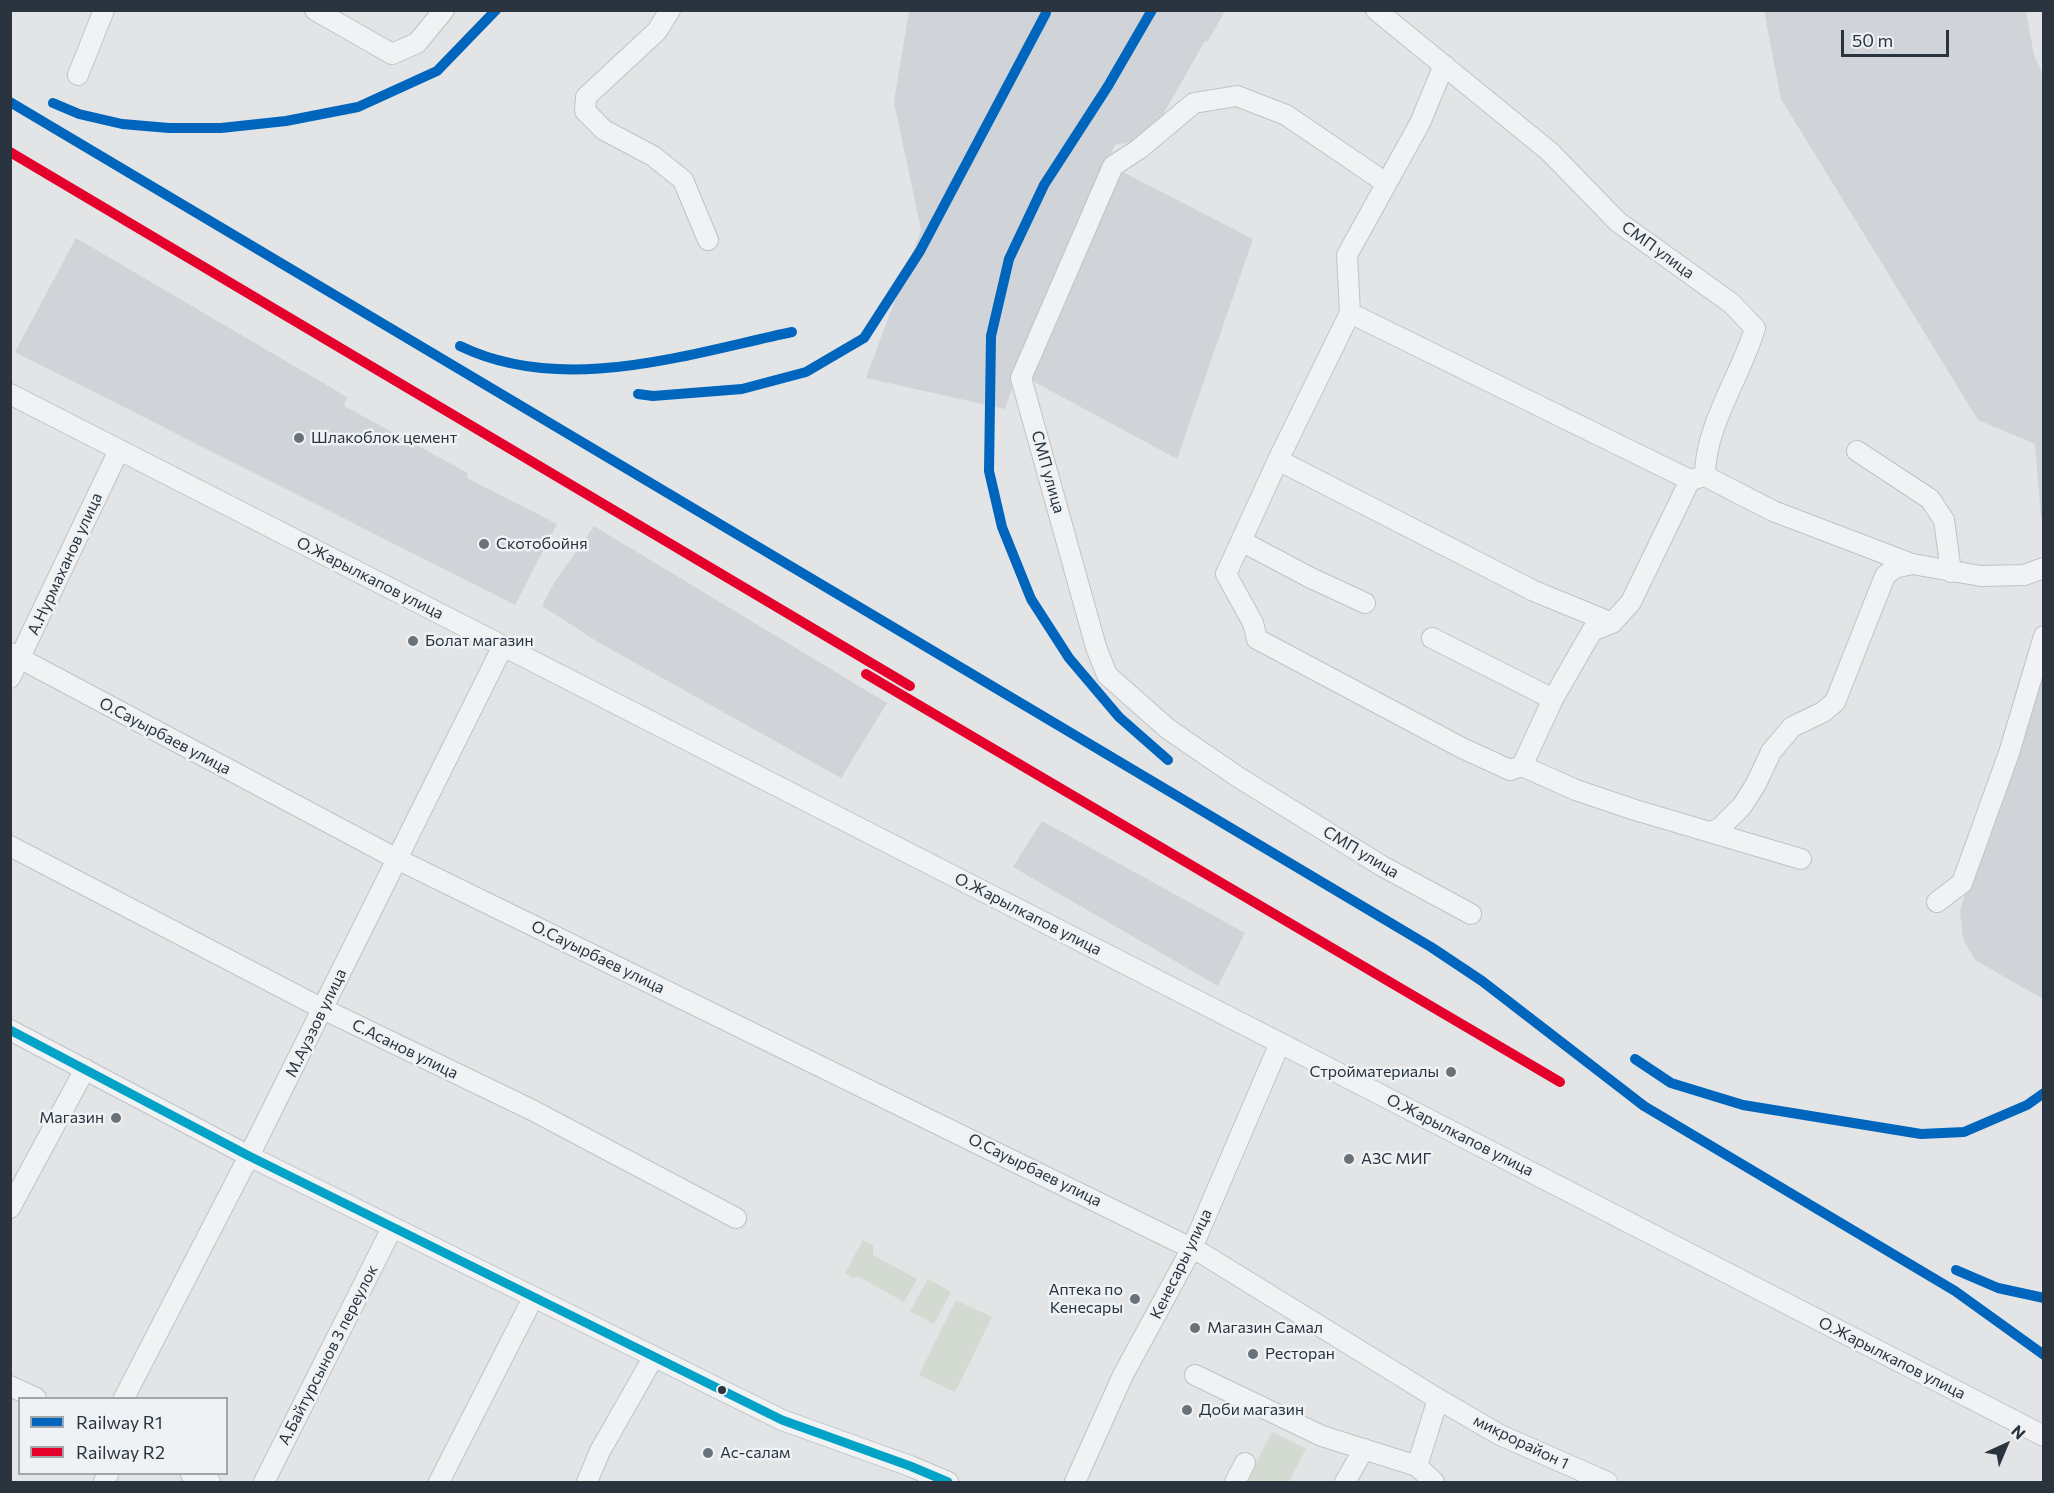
<!DOCTYPE html>
<meta charset="utf-8">
<style>
body{margin:0}
#map{position:relative;width:2054px;height:1493px;overflow:hidden;background:#e2e4e6;font-family:Commissioner,sans-serif}
canvas{display:block}
.frame{position:absolute;inset:0;border:12px solid #29343e;pointer-events:none}
.legend{position:absolute;left:18px;top:1397px;width:210px;height:78px;box-sizing:border-box;background:#eff2f5;border:2px solid #a0a6ac;margin:0;padding:8px 10px;list-style:none;font-size:18px;color:#29343e}
.legend li{display:flex;align-items:center;gap:12px;height:30px}
.legend b{width:30px;border:2px solid #a0a6ac}
.north{position:absolute;left:1976px;top:1415px;width:60px;height:60px;-webkit-text-stroke:4px #eff2f5;paint-order:stroke;rotate:44deg;font-size:16px;font-weight:700;line-height:24px;text-align:center;color:#29343e}
.north::after{content:'';display:block;margin:auto;width:21px;height:27px;background:#29343e;clip-path:polygon(50% 0,100% 100%,50% 72%,0 100%)}
.scale{position:absolute;left:1841px;top:30px;width:108px;height:27px;box-sizing:border-box;border:3px solid #29343e;border-top:0;padding-left:8px;font-size:18px;line-height:21px;white-space:nowrap;color:#29343e;-webkit-text-stroke:4px #eff2f5;paint-order:stroke}
</style>
<div id="map">
<canvas width="2054" height="1493"></canvas>
<div class="frame"></div>
<ul class="legend">
<li><b style="height:8px;background:#0065bd"></b>Railway R1</li>
<li><b style="height:8px;background:#e4002b"></b>Railway R2</li>
</ul>
<div class="north">N</div>
<div class="scale">50 m</div>
</div>
<script>
const ctx = document.querySelector('canvas').getContext('2d');
ctx.lineJoin = 'round';
function fill(path, color) {
  ctx.fillStyle = color;
  ctx.fill(path, 'evenodd');
}
function strokePath(path, color, width, dash) {
  ctx.strokeStyle = color;
  ctx.lineWidth = width;
  ctx.lineCap = dash ? 'butt' : 'round';
  ctx.setLineDash(dash || []);
  ctx.stroke(path);
}
function drawText(font, color, halo, rows, align = 'center') {
  ctx.font = font + ' Commissioner,sans-serif';
  ctx.lineWidth = 5;
  ctx.setLineDash([]);
  ctx.textBaseline = 'middle';
  ctx.strokeStyle = halo;
  ctx.fillStyle = color;
  for (const [text, x, y, turn = 0] of rows) {
    ctx.save();
    ctx.translate(x, y);
    ctx.rotate((+turn || 0) * Math.PI / 180);
    ctx.textAlign = isNaN(turn) ? turn : align;
    if (halo) ctx.strokeText(text, 0, 0);
    ctx.fillText(text, 0, 0);
    ctx.restore();
  }
}
const built = new Path2D(`
 M 909,11 L 1225,11 L 1208,41 L 1205,41 L 1157,125 L 1143,140 L 1115,145 L 1036,319 L 1005,409 L 866,378 L 921,230 L 894,102 Z
 M 1764,11 L 2026,11 L 2034,55 L 2044,77 L 2044,517 L 2041,519 L 2035,444 L 1978,420 L 1967,402 L 1781,99 Z
 M 1117,169 L 1253,239 L 1177,459 L 1027,378 Z
 M 76,238 L 347,397 L 344,406 L 468,473 L 467,478 L 557,524 L 515,605 L 15,352 Z
 M 594,526 L 887,703 L 841,778 L 598,642 L 542,606 L 554,583 Z
 M 2043,676 L 2043,999 L 1975,960 L 1963,939 L 1960,911 L 1969,881 Z
 M 1042,821 L 1245,933 L 1218,986 L 1013,867 Z`);
const green = new Path2D(`
 M 863,1240 L 873,1245 L 873,1255 L 917,1279 L 904,1302 L 859,1277 L 853,1278 L 845,1273 Z
 M 928,1279 L 951,1292 L 934,1324 L 910,1311 Z
 M 956,1300 L 992,1317 L 955,1392 L 919,1375 Z
 M 1272,1432 L 1306,1449 L 1289,1482 L 1246,1482 Z`);
const minor = new Path2D(`
 M 315,10 L 392,54 L 417,43 L 444,10
 M 670,10 L 657,31 L 586,97 L 585,111 L 604,130 L 653,156 L 683,180 L 708,240
 M 1376,10 L 1550,152 L 1618,222 L 1731,303 L 1755,328 C 1741,376 1705,425 1705,476
 M 1444,65 L 1420,123 L 1347,255 L 1350,313 L 1278,460 L 1226,574 L 1253,623 L 1257,639 L 1462,748 L 1510,770 L 1522,766 L 1553,699 L 1592,631 L 1612,623 L 1631,602 L 1690,480
 M 78,75 L 104,10
 M 1386,183 L 1286,115 L 1237,96 L 1194,103 L 1139,149 L 1113,166 L 1021,378 L 1096,647 L 1107,675 L 1168,729 L 1238,777 L 1382,866 L 1471,914
 M 1350,313 L 1690,480 L 1705,476 L 1773,511 L 1912,564 L 1981,576 L 2024,575 L 2044,568
 M 10,394 L 1280,1043 L 2044,1436
 M 1857,451 L 1930,499 L 1944,520 L 1951,572
 M 1278,460 L 1534,591 L 1612,623
 M 1241,541 L 1311,578 L 1365,603
 M 1432,638 L 1553,699
 M 10,653 L 397,859 L 1203,1254 L 1438,1399 L 1500,1435 L 1607,1482
 M 10,678 L 119,450
 M 1522,766 L 1576,790 L 1635,810 L 1801,859
 M 1712,832 L 1721,827 L 1742,806 L 1756,784 L 1771,752 L 1792,727 L 1823,712 L 1835,702 L 1885,576 L 1894,568 L 1912,564
 M 10,846 L 323,1009 L 532,1110 L 736,1218
 M 1937,902 L 1962,883 L 2009,753 L 2044,636
 M 10,1030 L 249,1156 L 782,1420 L 910,1466 L 948,1482
 M 10,1208 L 85,1069
 M 1195,1375 L 1322,1436 L 1417,1466 L 1438,1399
 M 10,1386 L 36,1398
 M 124,1398 L 249,1156 L 503,646
 M 1417,1466 L 1434,1482
 M 191,1474 L 210,1482
 M 104,1482 L 108,1474
 M 264,1482 L 392,1228
 M 439,1482 L 533,1298
 M 587,1482 L 600,1451 L 653,1358
 M 1075,1482 L 1123,1375 L 1192,1248 L 1280,1043
 M 1235,1482 L 1245,1463
 M 1345,1482 L 1364,1449`);
const bus1 = new Path2D(`
 M 10,1030 L 249,1156 L 782,1420 L 910,1466 L 948,1482`);
const rail1 = new Path2D(`
 M 1152,10 L 1108,86 L 1044,185 L 1009,259 L 991,336 L 989,471 L 1002,527 L 1031,599 L 1069,658 L 1119,717 L 1168,760
 M 10,102 L 1431,947 L 1482,981 L 1644,1106 L 1955,1291 L 2044,1355
 M 53,103 L 79,114 L 122,124 L 169,128 L 221,128 L 286,121 L 358,107 L 437,71 L 496,10
 M 460,346 C 563,396 687,354 792,332
 M 638,394 L 653,396 L 742,389 L 806,372 L 864,338 L 920,251 L 1046,13
 M 1635,1059 L 1671,1083 L 1743,1105 L 1921,1134 L 1964,1132 L 2027,1105 L 2044,1093
 M 1956,1270 L 1998,1288 L 2044,1298`);
const rail2 = new Path2D(`
 M 10,152 L 910,686
 M 866,674 L 1560,1082`);
const markers = [
 [299,438,6,"#6a7279"],
 [484,544,6,"#6a7279"],
 [413,641,6,"#6a7279"],
 [1451,1072,6,"#6a7279"],
 [116,1118,6,"#6a7279"],
 [1349,1159,6,"#6a7279"],
 [1135,1299,6,"#6a7279"],
 [1195,1328,6,"#6a7279"],
 [1253,1354,6,"#6a7279"],
 [722,1390,5,"#29343e"],
 [1187,1410,6,"#6a7279"],
 [708,1453,6,"#6a7279"]
];
const streetNames = [
 ["СМП улица",1658,250,36],
 ["СМП улица",1048,472,74],
 ["А.Нурмаханов улица",65,564,-65],
 ["О.Жарылкапов улица",370,578,27],
 ["О.Сауырбаев улица",165,736,28],
 ["СМП улица",1361,852,31],
 ["О.Жарылкапов улица",1028,914,27],
 ["О.Сауырбаев улица",598,957,26],
 ["М.Ауэзов улица",316,1023,-64],
 ["С.Асанов улица",405,1049,26],
 ["О.Жарылкапов улица",1460,1135,27],
 ["О.Сауырбаев улица",1035,1170,26],
 ["Кенесары улица",1181,1264,-64],
 ["А.Байтурсынов 3 переулок",328,1355,-63],
 ["О.Жарылкапов улица",1892,1358,27],
 ["микрорайон 1",1521,1442,26]
];
const poiNames = [
 ["Шлакоблок цемент",311,438],
 ["Скотобойня",496,544],
 ["Болат магазин",425,641],
 ["Стройматериалы",1439,1072,"right"],
 ["Магазин",104,1118,"right"],
 ["АЗС МИГ",1361,1159],
 ["Аптека по",1123,1290,"right"],
 ["Кенесары",1123,1308,"right"],
 ["Магазин Самал",1207,1328],
 ["Ресторан",1265,1354],
 ["Доби магазин",1199,1410],
 ["Ас-салам",720,1453]
];
fill(built, '#d0d4d9');
fill(green, '#d3dad2');
strokePath(minor, '#c0c2c4', 22);
strokePath(minor, '#f0f2f3', 20);
strokePath(bus1, '#02a3c7', 9);
strokePath(rail1, '#0065bd', 10);
strokePath(rail2, '#e4002b', 10);
for (const [x, y, r, color] of markers) {
  const dot = new Path2D();
  dot.arc(x, y, r, 0, 2 * Math.PI);
  ctx.fillStyle = color;
  ctx.fill(dot);
  strokePath(dot, '#eff2f5', 2);
}
drawText('16px', '#29343e', '#eff2f5', streetNames);
drawText('16px', '#29343e', '#eff2f5', poiNames, 'left');
</script>
